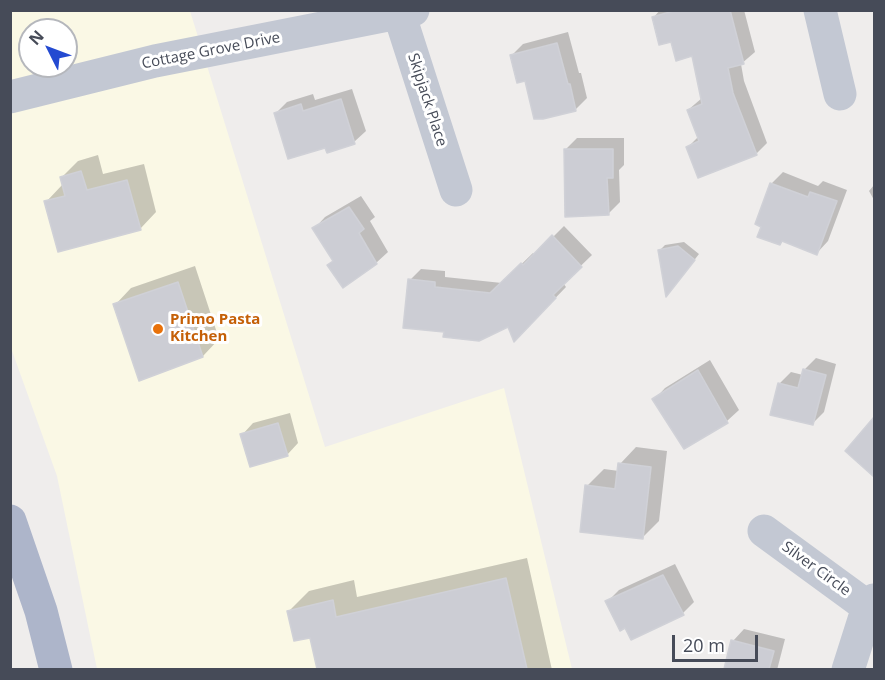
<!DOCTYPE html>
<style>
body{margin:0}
#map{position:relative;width:885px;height:680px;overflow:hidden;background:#efedec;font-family:"Open Sans",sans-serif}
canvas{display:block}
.frame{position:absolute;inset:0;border:12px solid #464b58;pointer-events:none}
.north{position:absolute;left:18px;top:18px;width:60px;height:60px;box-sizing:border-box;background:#fff;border:2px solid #b5b7bc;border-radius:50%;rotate:312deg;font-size:16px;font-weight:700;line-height:24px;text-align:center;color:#464b58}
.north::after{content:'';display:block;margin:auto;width:21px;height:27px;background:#244ad1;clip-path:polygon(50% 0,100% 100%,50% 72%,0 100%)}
.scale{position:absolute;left:672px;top:635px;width:86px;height:27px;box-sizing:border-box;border:3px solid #464b58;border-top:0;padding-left:8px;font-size:18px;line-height:21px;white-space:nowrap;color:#464b58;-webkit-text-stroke:4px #fff;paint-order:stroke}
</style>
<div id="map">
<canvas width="885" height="680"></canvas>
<div class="frame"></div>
<div class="north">N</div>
<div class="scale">20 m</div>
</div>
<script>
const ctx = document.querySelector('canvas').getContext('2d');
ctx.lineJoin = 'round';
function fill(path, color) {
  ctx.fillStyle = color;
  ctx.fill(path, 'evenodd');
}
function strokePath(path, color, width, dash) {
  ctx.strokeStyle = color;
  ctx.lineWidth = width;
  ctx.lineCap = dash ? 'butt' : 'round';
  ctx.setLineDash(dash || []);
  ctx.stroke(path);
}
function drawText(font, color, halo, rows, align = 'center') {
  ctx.font = font + ' "Open Sans",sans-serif';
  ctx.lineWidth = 6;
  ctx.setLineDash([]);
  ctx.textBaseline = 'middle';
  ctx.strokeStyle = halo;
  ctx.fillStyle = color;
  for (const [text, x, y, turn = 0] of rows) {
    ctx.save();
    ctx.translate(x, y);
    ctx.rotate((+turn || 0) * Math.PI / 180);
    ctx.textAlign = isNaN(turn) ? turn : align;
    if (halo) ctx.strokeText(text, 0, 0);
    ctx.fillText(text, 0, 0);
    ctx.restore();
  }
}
const commercial = new Path2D(`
 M 11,11 L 190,11 L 325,447 L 504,388 L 572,669 L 97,669 L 57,476 L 11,348 ZM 30,30 L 66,30 L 66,66 L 30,66 Z`);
const shadow = new Path2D(`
 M 660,10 L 744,10 L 755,52 L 741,64 L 744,81 L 767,143 L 756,154 L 688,147 L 699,136 L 688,110 L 702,98 L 693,55 L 672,40 L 654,17 Z
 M 568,32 L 579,73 L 581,73 L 587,98 L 575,110 L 535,119 L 526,79 L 511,56 L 523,44 Z
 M 352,89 L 366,131 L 354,142 L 326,146 L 276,113 L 287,102 L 313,94 L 315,100 Z
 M 577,138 L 624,138 L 624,165 L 619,170 L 620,202 L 608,214 L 565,150 Z
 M 98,155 L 103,174 L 144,164 L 156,212 L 140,229 L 46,202 L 63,184 L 62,177 L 78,161 Z
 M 783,172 L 818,186 L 823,181 L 847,190 L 828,241 L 817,253 L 784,240 L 780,244 L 771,184 Z
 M 874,185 L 874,200 L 869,191 Z
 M 361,196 L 375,217 L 370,221 L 388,252 L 376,263 L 329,265 L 334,260 L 314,229 L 325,217 Z
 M 564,226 L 592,255 L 563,283 L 566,287 L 515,340 L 508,325 L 446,330 L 410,280 L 421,269 L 445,271 L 445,277 L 502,283 L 533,253 L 535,255 Z
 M 684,242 L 699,254 L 671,290 L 659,251 L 665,245 Z
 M 195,266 L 219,339 L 203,356 L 115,305 L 131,288 Z
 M 816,358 L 836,364 L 824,412 L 812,424 L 772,414 L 780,383 L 791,372 L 803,375 L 804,370 Z
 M 710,360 L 739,410 L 727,421 L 684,447 L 654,400 L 665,388 Z
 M 290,413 L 298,443 L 287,455 L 242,435 L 253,423 Z
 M 874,419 L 874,475 L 847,451 Z
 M 636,447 L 667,451 L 659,521 L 642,538 L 587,486 L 604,469 L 619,471 L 620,464 Z
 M 527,558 L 552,670 L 319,670 L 311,636 L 288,612 L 309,591 L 354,580 L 357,597 Z
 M 675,564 L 694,602 L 683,613 L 625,626 L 607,602 L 619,590 Z
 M 744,629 L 785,639 L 777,670 L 726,670 L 733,641 Z`);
const building = new Path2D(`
 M 677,10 L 730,10 L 744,64 L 728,68 L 733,93 L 757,155 L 698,178 L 686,147 L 699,141 L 687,110 L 702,104 L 692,56 L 676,61 L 671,42 L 659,45 L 652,17 Z
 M 557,43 L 568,84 L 570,84 L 576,111 L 543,119 L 534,119 L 525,81 L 517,83 L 510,55 Z
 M 341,99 L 355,144 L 327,153 L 325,148 L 288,159 L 274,113 L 301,104 L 303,111 Z
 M 564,149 L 613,149 L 613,178 L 607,178 L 609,215 L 565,217 Z
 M 81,171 L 87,190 L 127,180 L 141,230 L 58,252 L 44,201 L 65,196 L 60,177 Z
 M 770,183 L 808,197 L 810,192 L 837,201 L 817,255 L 782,241 L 780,245 L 757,237 L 761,227 L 755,224 Z
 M 349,207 L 364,229 L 359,233 L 377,264 L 343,288 L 327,265 L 333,261 L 312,228 Z
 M 552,235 L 582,267 L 553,295 L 556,298 L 514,342 L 508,327 L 479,341 L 443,337 L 444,332 L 403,328 L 408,279 L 435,282 L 435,287 L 490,293 L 521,263 L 523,265 Z
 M 678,246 L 695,260 L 666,297 L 658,250 Z
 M 178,282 L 203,357 L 139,381 L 113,304 Z
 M 803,369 L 826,375 L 813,425 L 770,415 L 778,383 L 798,388 Z
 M 698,370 L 728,423 L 684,449 L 652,399 Z
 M 874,417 L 874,477 L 845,451 Z
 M 278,423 L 288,456 L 250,467 L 240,434 Z
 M 618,463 L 651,467 L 643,539 L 580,532 L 585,485 L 615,489 Z
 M 663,575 L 684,615 L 631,640 L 625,628 L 620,631 L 605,601 Z
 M 506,578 L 527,669 L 317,669 L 310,638 L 294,641 L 287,611 L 333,600 L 336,617 Z
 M 731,640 L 774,651 L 769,669 L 724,669 Z`);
const minor = new Path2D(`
 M 398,10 L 456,190
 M 820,10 L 840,94
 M 10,97 L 155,61 L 413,10
 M 764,531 L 868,607
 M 848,670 L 868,607 L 874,600`);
const major = new Path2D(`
 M 10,521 L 41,611 L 56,670`);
const markers = [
 [158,329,6,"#e8710a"]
];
const streetNames = [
 ["Cottage Grove Drive",211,51,-11],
 ["Skipjack Place",427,100,72],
 ["Silver Circle",816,569,36]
];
const foodNames = [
 ["Primo Pasta",170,320],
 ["Kitchen",170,337]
];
fill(commercial, '#faf8e5');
fill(shadow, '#0003');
fill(building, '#cccdd4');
strokePath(building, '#d0d1d7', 1.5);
strokePath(minor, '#c3c8d3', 33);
strokePath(major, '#adb5ca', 33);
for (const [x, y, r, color] of markers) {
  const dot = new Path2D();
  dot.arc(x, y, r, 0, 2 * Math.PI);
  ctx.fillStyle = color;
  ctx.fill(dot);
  strokePath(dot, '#fff', 2);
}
drawText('15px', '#464b58', '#fff', streetNames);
drawText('bold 15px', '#c56008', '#fff', foodNames, 'left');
</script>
